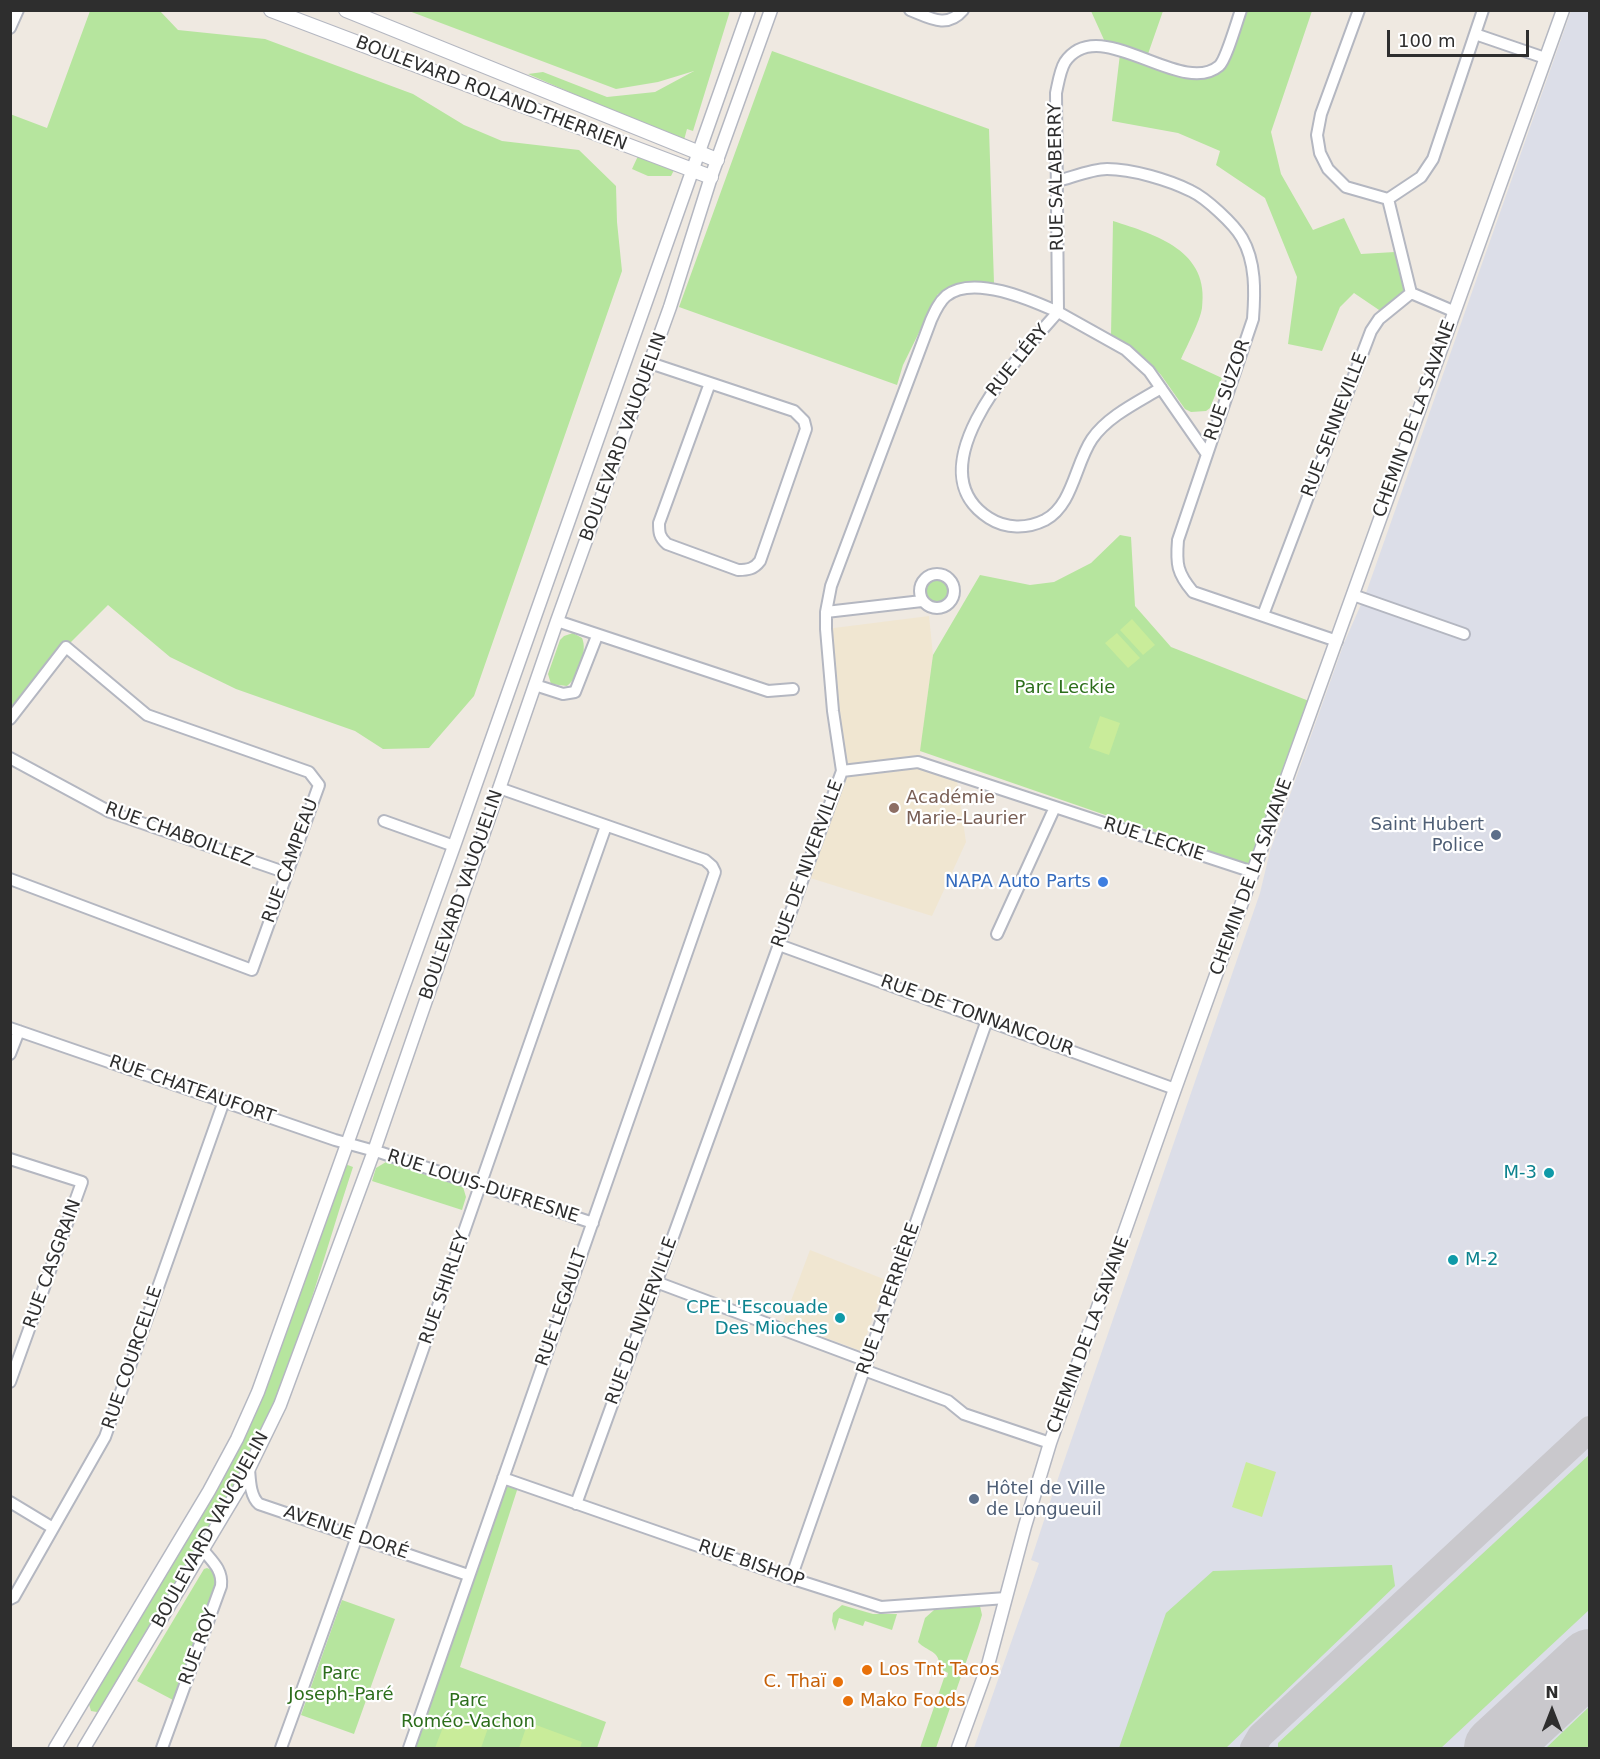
<!DOCTYPE html>
<meta charset="utf-8">
<style>
body{margin:0}
#map{position:relative;width:1600px;height:1759px;overflow:hidden;background:#efe9e1;font-family:"DejaVu Sans",sans-serif}
canvas{display:block}
.frame{position:absolute;inset:0;border:12px solid #2e2e2e;pointer-events:none}
.north{position:absolute;left:1522px;top:1681px;width:60px;height:60px;-webkit-text-stroke:4px #fff;paint-order:stroke;rotate:0deg;font-size:16px;font-weight:700;line-height:24px;text-align:center;color:#2e2e2e}
.north::after{content:'';display:block;margin:auto;width:21px;height:27px;background:#2e2e2e;clip-path:polygon(50% 0,100% 100%,50% 72%,0 100%)}
.scale{position:absolute;left:1387px;top:30px;width:142px;height:27px;box-sizing:border-box;border:3px solid #2e2e2e;border-top:0;padding-left:8px;font-size:18px;line-height:21px;white-space:nowrap;color:#2e2e2e;-webkit-text-stroke:4px #fff;paint-order:stroke}
</style>
<div id="map">
<canvas width="1600" height="1759"></canvas>
<div class="frame"></div>
<div class="north">N</div>
<div class="scale">100 m</div>
</div>
<script>
const ctx = document.querySelector('canvas').getContext('2d');
ctx.lineJoin = 'round';
function fill(path, color) {
  ctx.fillStyle = color;
  ctx.fill(path, 'evenodd');
}
function strokePath(path, color, width, dash) {
  ctx.strokeStyle = color;
  ctx.lineWidth = width;
  ctx.lineCap = dash ? 'butt' : 'round';
  ctx.setLineDash(dash || []);
  ctx.stroke(path);
}
function drawText(font, color, halo, rows, align = 'center') {
  ctx.font = font + ' "DejaVu Sans",sans-serif';
  ctx.lineWidth = 4.5;
  ctx.setLineDash([]);
  ctx.textBaseline = 'middle';
  ctx.strokeStyle = halo;
  ctx.fillStyle = color;
  for (const [text, x, y, turn = 0] of rows) {
    ctx.save();
    ctx.translate(x, y);
    ctx.rotate((+turn || 0) * Math.PI / 180);
    ctx.textAlign = isNaN(turn) ? turn : align;
    if (halo) ctx.strokeText(text, 0, 0);
    ctx.fillText(text, 0, 0);
    ctx.restore();
  }
}
const education = new Path2D(`
 M 929,616 L 933,655 L 919,762 L 956,774 L 966,842 L 932,916 L 804,876 L 842,771 L 826,629 Z
 M 810,1250 L 886,1280 L 861,1351 L 783,1322 Z`);
const airport = new Path2D(`
 M 1571,11 L 1589,11 L 1589,1748 L 974,1748 L 1039,1563 L 1031,1560 L 1052,1496 L 1260,893 L 1270,851 L 1344,643 L 1366,593 Z`);
const green = new Path2D(`
 M 90,11 L 160,11 L 178,30 L 265,39 L 413,94 L 464,125 L 502,141 L 579,150 L 616,186 L 617,222 L 622,271 L 474,696 L 429,748 L 383,749 L 355,731 L 236,689 L 170,657 L 108,605 L 66,647 L 11,719 L 10,114 L 47,128 Z
 M 409,11 L 730,11 L 693,131 L 687,129 L 684,140 L 649,127 L 528,74 L 543,72 L 607,97 L 655,92 L 694,71 L 658,82 L 616,89 Z
 M 1091,11 L 1163,11 L 1148,54 L 1105,42 Z
 M 1246,11 L 1312,11 L 1271,132 L 1281,174 L 1313,230 L 1344,218 L 1361,254 L 1395,252 L 1406,297 L 1382,312 L 1354,293 L 1340,307 L 1322,351 L 1288,344 L 1297,277 L 1265,198 L 1216,165 L 1220,151 L 1178,133 L 1112,121 L 1120,54 L 1198,79 L 1214,75 L 1225,66 Z
 M 772,51 L 989,129 L 994,283 L 938,294 L 903,365 L 897,385 L 679,307 Z
 M 638,156 L 674,170 L 671,176 L 648,176 L 632,169 Z
 M 1113,221 C 1157,235 1210,251 1202,308 C 1200,321 1187,346 1181,359 L 1222,378 L 1210,408 L 1206,411 L 1191,412 L 1185,409 L 1161,375 L 1147,360 L 1111,336 Z
 M 1120,535 L 1131,537 L 1135,606 L 1171,647 L 1309,701 L 1253,866 L 920,751 L 933,655 L 980,575 L 1030,585 L 1054,582 L 1091,563 Z
 M925 591a14 14 0 1 1 28 0a14 14 0 1 1-28 0Z
 M 573,633 L 582,638 C 588,650 578,678 567,686 L 551,684 L 548,674 L 560,640 L 564,636 Z
 M 386,1162 L 463,1187 L 466,1197 L 462,1210 L 372,1181 L 376,1168 Z
 M 345,1164 L 353,1167 C 326,1249 304,1333 270,1412 C 247,1465 217,1515 187,1564 C 159,1612 130,1660 101,1708 L 97,1712 L 91,1711 L 89,1704 L 215,1492 L 247,1431 L 273,1370 Z
 M 1589,1455 L 1589,1610 L 1441,1748 L 1278,1748 L 1278,1743 Z
 M 503,1478 L 519,1484 L 460,1667 L 606,1722 L 597,1748 L 413,1748 Z
 M 1392,1565 L 1395,1586 L 1226,1748 L 1119,1748 L 1166,1613 L 1213,1571 Z
 M 207,1568 L 214,1571 L 216,1581 L 173,1700 L 137,1681 L 204,1569 Z
 M 342,1600 L 395,1619 L 354,1734 L 301,1715 Z
 M 842,1605 L 873,1614 L 897,1614 L 892,1630 L 865,1621 L 863,1626 L 839,1618 L 835,1631 L 832,1621 L 833,1613 Z
 M 980,1606 L 982,1615 L 978,1628 L 936,1748 L 920,1748 L 944,1678 L 947,1677 L 948,1673 L 939,1668 C 941,1650 927,1652 918,1642 L 925,1618 L 934,1610 Z
 M 1589,1707 L 1589,1748 L 1546,1748 Z`);
const pitch = new Path2D(`
 M 1132,619 L 1155,645 L 1143,655 L 1120,630 Z
 M 1117,633 L 1140,658 L 1128,668 L 1105,643 Z
 M 1100,716 L 1120,723 L 1109,755 L 1089,748 Z
 M 1246,1462 L 1276,1472 L 1262,1517 L 1232,1507 Z
 M 448,1714 L 488,1728 L 481,1748 L 435,1748 Z
 M 528,1722 L 582,1742 L 580,1748 L 519,1748 Z`);
const taxiway = new Path2D(`
 M 1253,1748 L 1260,1736 L 1590,1429`);
const runway = new Path2D(`
 M 1496,1748 L 1590,1661`);
const minor = new Path2D(`
 M 910,10 C 930,18 947,29 963,10
 M 1359,10 L 1321,114 L 1317,135 L 1320,153 L 1328,169 L 1346,187 L 1388,199 L 1411,293
 M 10,28 L 18,10
 M 1475,34 L 1545,58
 M 1058,181 C 1073,177 1092,169 1107,169 C 1132,169 1169,180 1191,191 C 1206,198 1234,224 1242,238 C 1256,262 1255,292 1253,319 L 1178,540 C 1176,564 1177,573 1193,592 L 1337,641
 M 1388,199 L 1421,177 L 1433,159 L 1483,10
 M 650,363 L 794,411 L 804,421 L 806,429 L 760,561 C 754,569 748,570 738,570 L 667,544 C 659,537 659,532 659,523 L 710,383
 M 1206,453 L 1149,371 L 1126,350 L 1058,312 L 1056,93 C 1058,84 1060,70 1065,62 C 1099,12 1181,98 1219,66 C 1226,60 1237,21 1241,10
 M920 591a17 17 0 1 1 34 0a17 17 0 1 1-34 0Z
 M 1353,595 L 1464,634
 M 826,612 L 922,601
 M 1263,615 L 1371,331 L 1379,319 L 1411,293 L 1453,311
 M 557,621 L 768,691 L 793,689
 M 535,685 L 563,694 L 575,692 L 597,636
 M 10,719 L 66,647 L 147,715 L 309,772 L 319,785 L 252,970 L 10,879
 M 10,758 L 110,812 L 287,873
 M 842,771 L 918,762 L 1253,872
 M 384,821 L 454,846
 M 997,934 L 1055,807
 M 779,945 L 1175,1089
 M 10,1028 L 335,1140 L 382,1153 L 593,1223
 M 10,1054 L 19,1031
 M 10,1159 L 82,1182 L 10,1382
 M 656,1282 L 867,1361
 M 864,1370 L 948,1401 L 964,1414 L 1050,1443
 M 249,1469 C 250,1480 250,1496 259,1504 L 468,1575
 M 503,1478 L 787,1577 L 881,1607 L 1006,1598
 M 10,1502 L 53,1528
 M 576,1504 L 842,771 L 833,711 L 826,629 L 826,612 L 831,586 L 931,320 C 935,311 939,302 946,296 C 973,274 1031,300 1058,312 C 1022,353 911,468 989,518 C 1006,529 1027,529 1045,520 C 1073,505 1075,464 1092,439 C 1108,416 1138,402 1161,388
 M 791,1578 L 987,1020
 M 10,1599 L 14,1597 L 105,1437 L 224,1101
 M 162,1748 L 221,1586 C 223,1570 212,1561 203,1550
 M 281,1748 C 393,1442 497,1133 606,826
 M 409,1748 L 715,872 L 712,866 L 705,860 L 499,788`);
const tertiary = new Path2D(`
 M 55,1748 L 209,1491 L 237,1439 L 258,1392 L 454,846 L 749,10
 M 84,1748 L 239,1489 L 280,1405 L 374,1151 L 557,621 L 670,307 L 711,177 L 771,10
 M 958,1748 L 988,1665 L 1025,1526 L 1050,1443 L 1175,1089 L 1563,10`);
const secondary = new Path2D(`
 M 271,10 L 711,177
 M 346,10 L 717,160`);
const markers = [
 [894,808,6,"#8d6e63"],
 [1496,835,6,"#5c6f8a"],
 [1103,882,6,"#3f7fe0"],
 [1549,1173,6,"#0f9aa8"],
 [1453,1260,6,"#0f9aa8"],
 [840,1318,6,"#0f9aa8"],
 [974,1499,6,"#5c6f8a"],
 [867,1670,6,"#e8710a"],
 [838,1682,6,"#e8710a"],
 [848,1701,6,"#e8710a"]
];
const streetNames = [
 ["BOULEVARD ROLAND-THERRIEN",491,94,21],
 ["RUE SALABERRY",1057,177,-91],
 ["RUE LÉRY",1018,361,-51],
 ["RUE SUZOR",1228,390,-71],
 ["CHEMIN DE LA SAVANE",1415,419,-70],
 ["RUE SENNEVILLE",1335,425,-69],
 ["BOULEVARD VAUQUELIN",624,437,-70],
 ["RUE CHABOILLEZ",179,835,20],
 ["RUE LECKIE",1154,840,18],
 ["RUE CAMPEAU",291,861,-70],
 ["RUE DE NIVERVILLE",808,864,-70],
 ["CHEMIN DE LA SAVANE",1252,877,-70],
 ["BOULEVARD VAUQUELIN",462,895,-71],
 ["RUE DE TONNANCOUR",977,1016,20],
 ["RUE CHATEAUFORT",192,1090,19],
 ["RUE LOUIS-DUFRESNE",483,1187,18],
 ["RUE CASGRAIN",53,1264,-70],
 ["RUE SHIRLEY",445,1288,-71],
 ["RUE LA PERRIÈRE",889,1299,-71],
 ["RUE LEGAULT",562,1308,-71],
 ["RUE DE NIVERVILLE",642,1321,-70],
 ["CHEMIN DE LA SAVANE",1089,1335,-70],
 ["RUE COURCELLE",133,1358,-71],
 ["BOULEVARD VAUQUELIN",211,1530,-61],
 ["AVENUE DORÉ",346,1533,19],
 ["RUE BISHOP",751,1564,19],
 ["RUE ROY",199,1647,-70]
];
const parkNames = [
 ["Parc Leckie",1065,688],
 ["Parc",341,1674],
 ["Joseph-Paré",341,1695],
 ["Parc",468,1701],
 ["Roméo-Vachon",468,1722]
];
const educationNames = [
 ["Académie",906,798],
 ["Marie-Laurier",906,819]
];
const serviceNames = [
 ["Saint Hubert",1484,825],
 ["Police",1484,846],
 ["Hôtel de Ville",986,1489,"left"],
 ["de Longueuil",986,1510,"left"]
];
const shopNames = [
 ["NAPA Auto Parts",1091,882]
];
const cultureNames = [
 ["M-3",1537,1173],
 ["M-2",1465,1260,"left"],
 ["CPE L'Escouade",828,1308],
 ["Des Mioches",828,1329]
];
const foodNames = [
 ["Los Tnt Tacos",879,1670],
 ["C. Thaï",826,1682,"right"],
 ["Mako Foods",860,1701]
];
fill(education, '#f0e6d1');
fill(airport, '#dcdee8');
fill(green, '#b6e59e');
fill(pitch, '#c9ec9a');
strokePath(taxiway, '#c9c8cc', 26);
strokePath(runway, '#c9c8cc', 64);
strokePath(minor, '#b4b7c1', 14);
strokePath(tertiary, '#b4b7c1', 15);
strokePath(secondary, '#b4b7c1', 16);
strokePath(minor, '#fff', 10);
strokePath(tertiary, '#fff', 12);
strokePath(secondary, '#fff', 14);
for (const [x, y, r, color] of markers) {
  const dot = new Path2D();
  dot.arc(x, y, r, 0, 2 * Math.PI);
  ctx.fillStyle = color;
  ctx.fill(dot);
  strokePath(dot, '#fff', 2);
}
drawText('18px', '#2e2e2e', '#fff', streetNames);
drawText('18px', '#2c6e1b', '#fff', parkNames);
drawText('18px', '#785e54', '#fff', educationNames, 'left');
drawText('18px', '#4e5e75', '#fff', serviceNames, 'right');
drawText('18px', '#366cbe', '#fff', shopNames, 'right');
drawText('18px', '#0d838f', '#fff', cultureNames, 'right');
drawText('18px', '#c56008', '#fff', foodNames, 'left');
</script>
